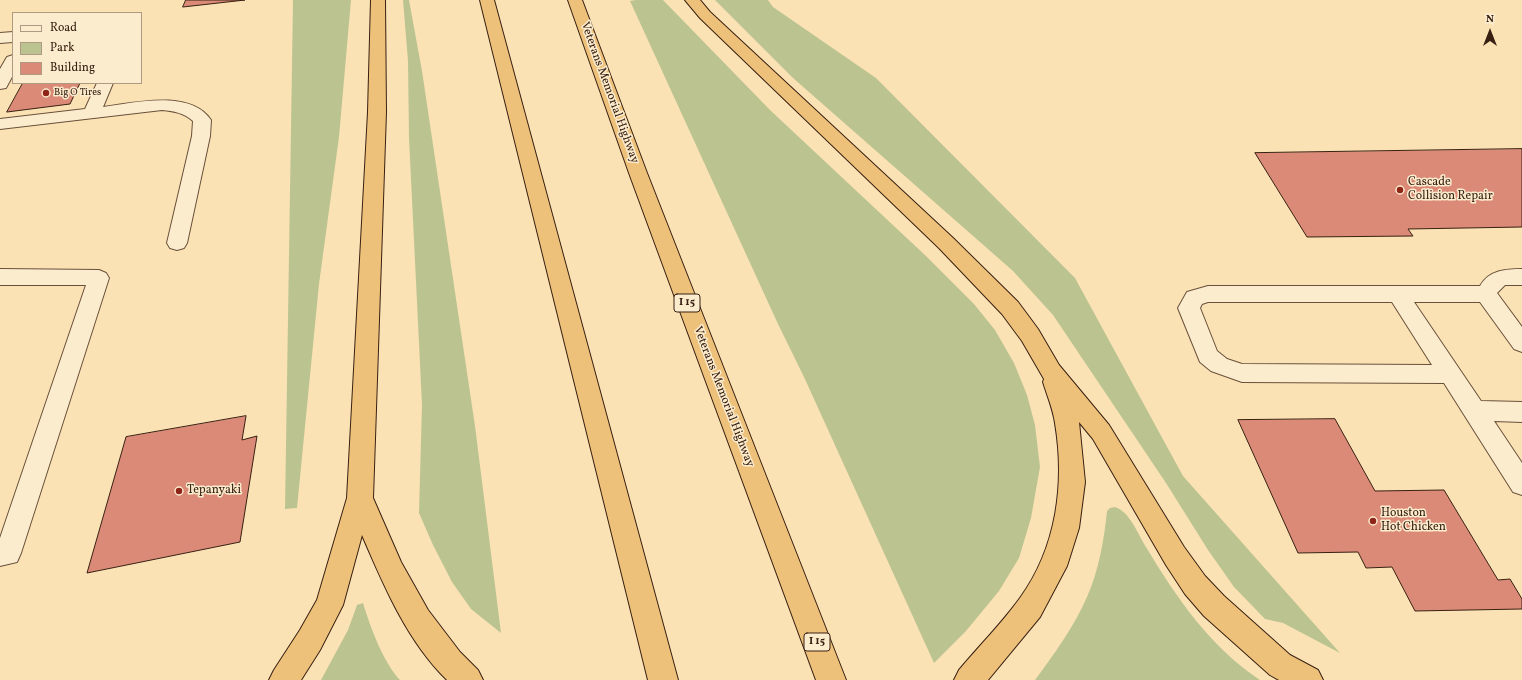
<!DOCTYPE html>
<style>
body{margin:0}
#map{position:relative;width:1522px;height:680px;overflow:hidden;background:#fbe2b4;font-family:Vollkorn,serif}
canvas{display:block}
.legend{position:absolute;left:12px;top:12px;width:130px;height:72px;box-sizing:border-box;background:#fcecce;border:1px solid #ae9a83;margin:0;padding:5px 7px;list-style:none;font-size:12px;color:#382012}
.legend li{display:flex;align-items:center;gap:8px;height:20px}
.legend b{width:20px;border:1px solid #ae9a83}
.north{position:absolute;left:1470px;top:12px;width:40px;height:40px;-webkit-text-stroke:3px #fcecce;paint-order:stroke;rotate:0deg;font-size:11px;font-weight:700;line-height:16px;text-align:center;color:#382012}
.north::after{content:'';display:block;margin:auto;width:14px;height:18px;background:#382012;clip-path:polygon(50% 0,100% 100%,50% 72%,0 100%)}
</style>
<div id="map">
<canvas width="1522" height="680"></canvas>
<ul class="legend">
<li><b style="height:5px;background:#fcecce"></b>Road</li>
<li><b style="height:11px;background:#bbc490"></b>Park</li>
<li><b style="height:11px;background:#da8a77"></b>Building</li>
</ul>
<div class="north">N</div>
</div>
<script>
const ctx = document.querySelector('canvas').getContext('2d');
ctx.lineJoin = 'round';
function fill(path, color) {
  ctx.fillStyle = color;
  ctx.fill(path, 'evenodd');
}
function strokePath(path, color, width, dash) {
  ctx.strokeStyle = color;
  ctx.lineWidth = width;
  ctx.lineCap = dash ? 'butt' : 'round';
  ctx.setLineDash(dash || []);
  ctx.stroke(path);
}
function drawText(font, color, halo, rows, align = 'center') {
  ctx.font = font + ' Vollkorn,serif';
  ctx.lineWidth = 3;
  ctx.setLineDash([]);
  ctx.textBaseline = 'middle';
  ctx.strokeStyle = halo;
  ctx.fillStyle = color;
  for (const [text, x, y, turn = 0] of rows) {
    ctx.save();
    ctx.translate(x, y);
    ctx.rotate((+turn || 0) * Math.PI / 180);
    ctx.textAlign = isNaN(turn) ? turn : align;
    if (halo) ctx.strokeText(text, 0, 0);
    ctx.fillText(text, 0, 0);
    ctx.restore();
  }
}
const green = new Path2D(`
 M 293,0 L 351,0 L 339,137 L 319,284 L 297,508 L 285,509 Z
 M 403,0 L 409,0 L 422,71 L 475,426 L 501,633 L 471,609 L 452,582 L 433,545 L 419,513 L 422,405 L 409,138 L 408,61 Z
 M 636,0 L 663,0 L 770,110 L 926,256 L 974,304 L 995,330 L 1014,363 L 1027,395 L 1035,425 L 1040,467 L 1031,518 L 1019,558 L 999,591 L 966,631 L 934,663 L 804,377 L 778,324 L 630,1 Z
 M 715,0 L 768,0 L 773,7 L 876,78 L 1075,278 L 1183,476 L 1340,653 L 1283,623 L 1265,619 L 1234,587 L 1208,550 L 1166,483 L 1053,315 L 1013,271 L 793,78 Z
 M 1115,507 C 1130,512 1138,534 1146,547 C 1176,597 1210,647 1260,680 L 1035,680 C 1054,654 1074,627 1087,597 C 1099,570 1104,540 1107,511 L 1110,508 Z
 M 363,603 C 370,626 383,662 400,680 L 321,680 L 348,630 L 357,605 Z`);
const building = new Path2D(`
 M 186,0 L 245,0 L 183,7 Z
 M 23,83 L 80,83 L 70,104 L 7,112 Z
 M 1522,149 L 1522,227 L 1408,229 L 1413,236 L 1307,237 L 1255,153 Z
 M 246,416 L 242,440 L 257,436 L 240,542 L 87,573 L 126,437 Z
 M 1335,419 L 1375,491 L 1444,490 L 1498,580 L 1510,579 L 1522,599 L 1522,609 L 1415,611 L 1392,567 L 1366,568 L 1358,552 L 1298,553 L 1238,420 Z`);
const minor = new Path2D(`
 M 13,32 L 13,42 L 0,43 L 0,33 Z
 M 13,55 L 13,75 L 6,88 L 0,89 L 0,69 L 7,57 Z
 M 97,83 L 113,83 L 103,107 C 134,103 190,89 211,120 L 210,136 L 187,243 L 184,248 L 177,250 L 170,248 L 167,243 L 192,136 L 193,121 C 184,113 174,111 162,110 L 0,129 L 0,119 L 85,109 Z
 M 0,269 L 99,270 L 106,273 L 109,278 L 21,553 L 17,562 L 0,566 L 0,538 L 86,285 L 0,285 Z
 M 1522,269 L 1522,285 L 1505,285 L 1497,293 L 1522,327 L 1522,352 L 1514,349 L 1480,302 L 1414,302 L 1481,401 L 1522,402 L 1522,422 L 1494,421 L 1522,463 L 1522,495 L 1513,492 L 1444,383 L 1242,382 L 1211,371 L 1200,362 L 1178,308 L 1187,292 L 1208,286 L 1480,286 C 1489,270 1506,269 1522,269 ZM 1208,302 L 1392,302 L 1432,365 L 1242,364 L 1227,359 L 1217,351 L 1200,308 L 1202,304 Z`);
const highway = new Path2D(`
 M 371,0 L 385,0 L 386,112 L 373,498 L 401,562 L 428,610 L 460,652 L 478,670 L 483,680 L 447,680 C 407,641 384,586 362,535 L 343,605 L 320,650 L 301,680 L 269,680 L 274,670 L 300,630 L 317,600 L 347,498 L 368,112 Z
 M 480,0 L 494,0 L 678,680 L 648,680 Z
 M 568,0 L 582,0 L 647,173 L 846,680 L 816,680 L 629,173 Z
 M 685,0 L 700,0 L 710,12 L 953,238 L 1018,302 L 1038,329 L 1059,365 L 1109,425 L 1184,547 L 1205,576 L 1224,596 L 1290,655 L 1318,670 L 1323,680 L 1279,680 L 1270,675 L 1204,616 L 1185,594 L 1166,565 L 1093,439 L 1079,422 L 1085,482 L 1079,528 L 1067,566 L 1040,617 L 988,680 L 954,680 L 959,670 C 979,646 1002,623 1020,598 C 1057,547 1065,483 1055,423 C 1053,409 1047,395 1043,382 L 1044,379 L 1022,341 L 1002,314 L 939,248 L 700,18 Z`);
const markers = [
 [46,93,4,"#8f2418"],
 [1400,190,4,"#8f2418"],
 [179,491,4,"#8f2418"],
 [1373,521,4,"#8f2418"]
];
const farPoinames = [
 ["Big O Tires",54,93]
];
const shields = [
 [687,303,26],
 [817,642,26]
];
const shieldNames = [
 ["I 15",687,303],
 ["I 15",817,642]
];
const streetNames = [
 ["Veterans Memorial Highway",609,93,70],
 ["Veterans Memorial Highway",723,397,69]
];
const poiNames = [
 ["Cascade",1408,183],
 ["Collision Repair",1408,197],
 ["Tepanyaki",187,491],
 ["Houston",1381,514],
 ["Hot Chicken",1381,528]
];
fill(green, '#bbc490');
fill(building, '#da8a77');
strokePath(building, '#382012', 1);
strokePath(minor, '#69503a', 2);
strokePath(highway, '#382012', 2);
fill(minor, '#fcecce');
fill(highway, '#eec17a');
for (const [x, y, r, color] of markers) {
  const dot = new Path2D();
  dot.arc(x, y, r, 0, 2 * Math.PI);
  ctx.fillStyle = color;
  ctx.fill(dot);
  strokePath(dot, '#fcecce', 1.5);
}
drawText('10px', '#382012', '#fcecce', farPoinames, 'left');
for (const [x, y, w] of shields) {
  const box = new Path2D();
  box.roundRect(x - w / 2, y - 9, w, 18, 3);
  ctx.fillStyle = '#fcecce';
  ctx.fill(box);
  strokePath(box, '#382012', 1);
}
drawText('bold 11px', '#382012', null, shieldNames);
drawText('12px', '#382012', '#fcecce', streetNames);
drawText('12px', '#382012', '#fcecce', poiNames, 'left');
</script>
